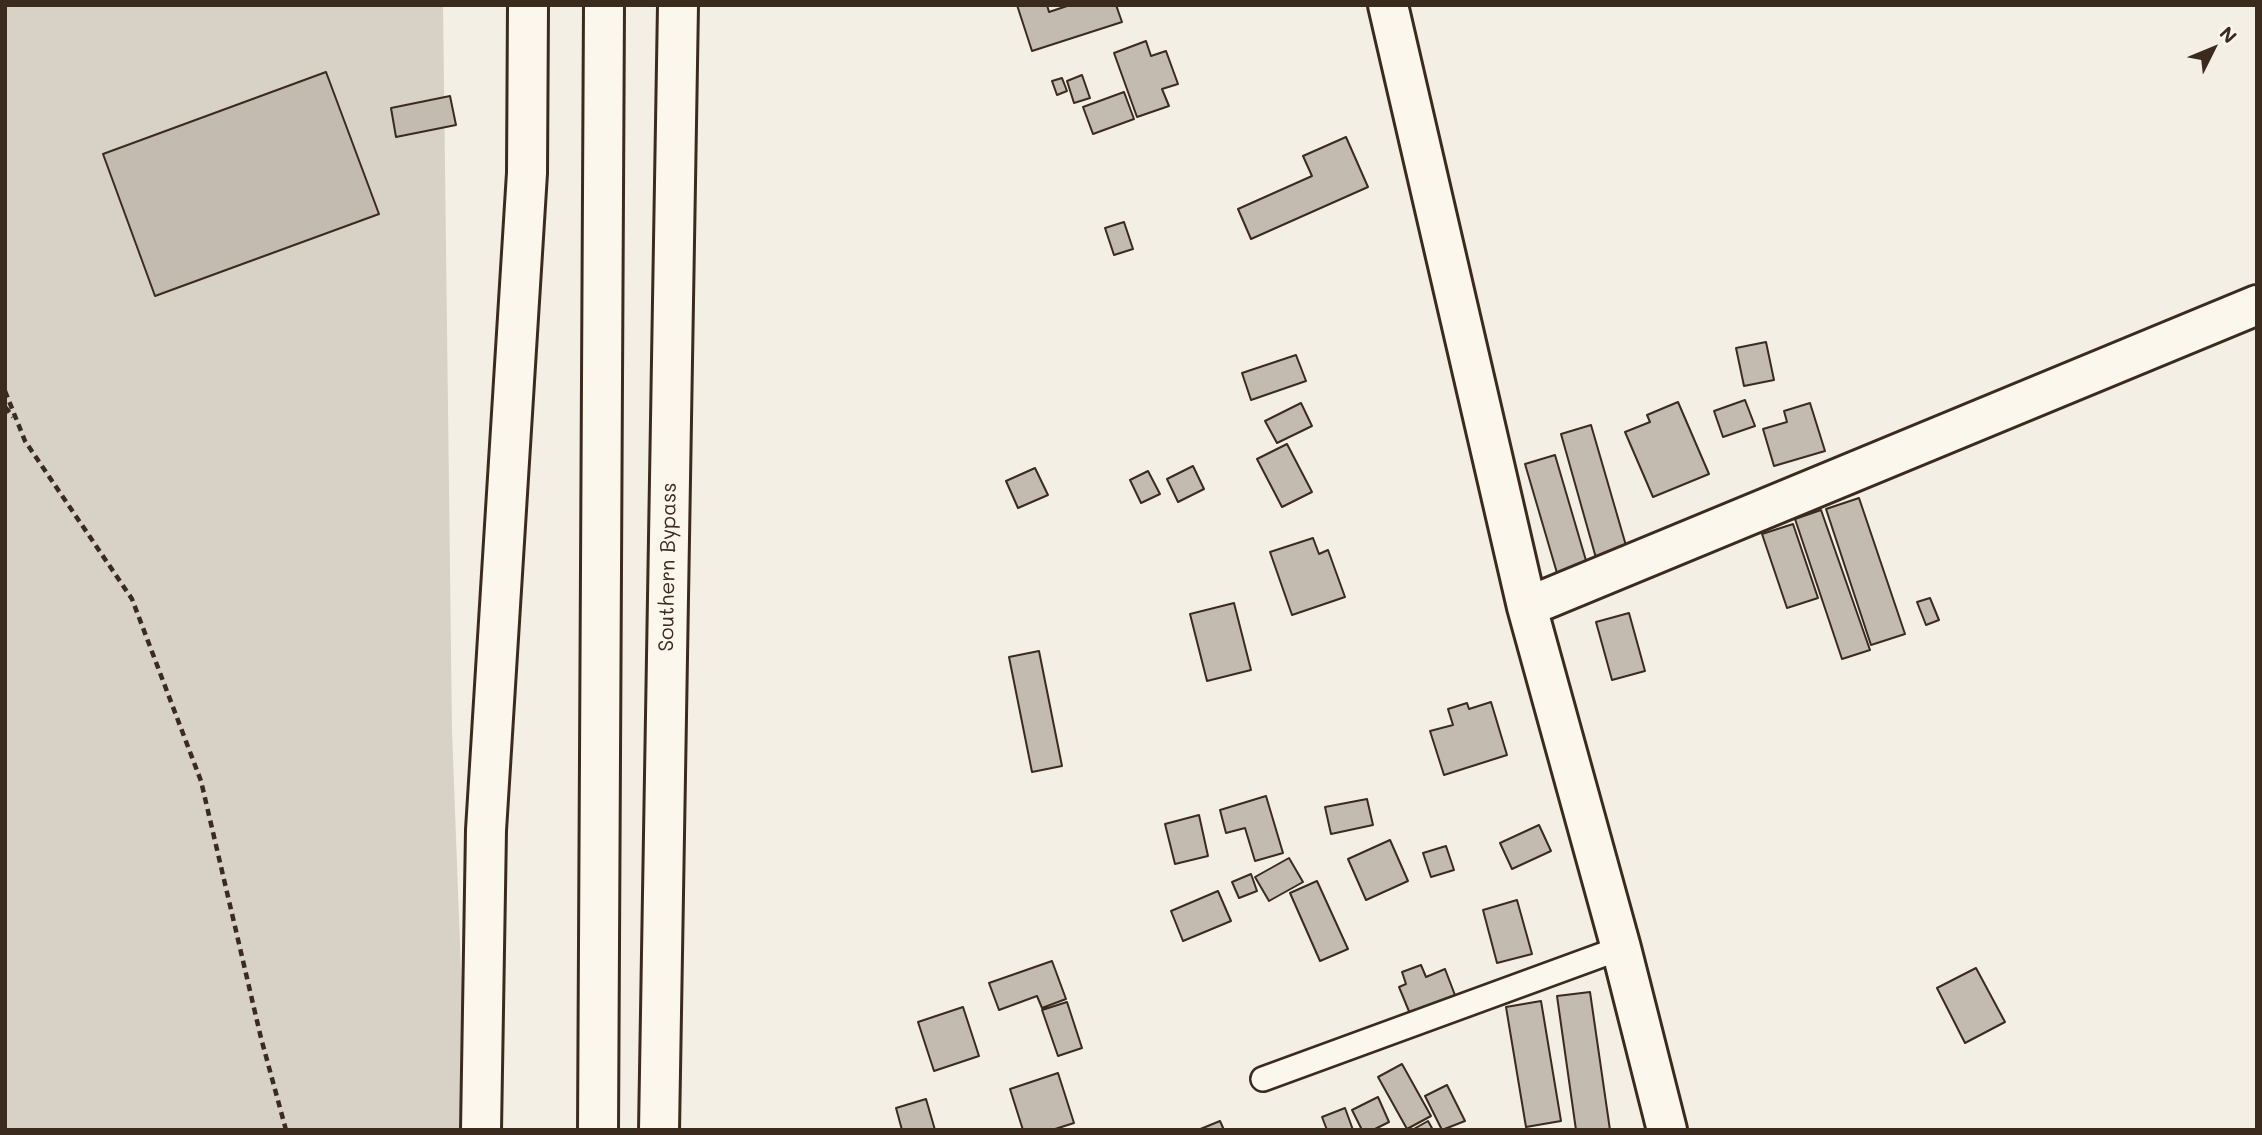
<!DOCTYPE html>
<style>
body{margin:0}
#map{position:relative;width:2262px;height:1135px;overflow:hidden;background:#f3efe4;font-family:Mali,sans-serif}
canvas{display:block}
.frame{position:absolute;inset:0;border:7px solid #3b2a1e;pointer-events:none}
.north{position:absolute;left:2178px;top:14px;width:70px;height:70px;-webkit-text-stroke:5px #fbf7ec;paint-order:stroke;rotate:47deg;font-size:19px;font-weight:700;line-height:28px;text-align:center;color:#3b2a1e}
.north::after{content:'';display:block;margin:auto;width:24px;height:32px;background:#3b2a1e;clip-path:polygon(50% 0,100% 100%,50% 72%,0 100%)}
</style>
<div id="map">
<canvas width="2262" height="1135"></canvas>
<div class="frame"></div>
<div class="north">N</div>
</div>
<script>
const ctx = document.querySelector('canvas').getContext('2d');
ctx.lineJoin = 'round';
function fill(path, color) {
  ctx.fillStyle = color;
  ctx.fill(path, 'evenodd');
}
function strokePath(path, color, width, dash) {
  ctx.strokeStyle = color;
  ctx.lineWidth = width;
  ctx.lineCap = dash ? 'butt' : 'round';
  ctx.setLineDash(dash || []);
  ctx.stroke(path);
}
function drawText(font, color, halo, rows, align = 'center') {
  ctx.font = font + ' Mali,sans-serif';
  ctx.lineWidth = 5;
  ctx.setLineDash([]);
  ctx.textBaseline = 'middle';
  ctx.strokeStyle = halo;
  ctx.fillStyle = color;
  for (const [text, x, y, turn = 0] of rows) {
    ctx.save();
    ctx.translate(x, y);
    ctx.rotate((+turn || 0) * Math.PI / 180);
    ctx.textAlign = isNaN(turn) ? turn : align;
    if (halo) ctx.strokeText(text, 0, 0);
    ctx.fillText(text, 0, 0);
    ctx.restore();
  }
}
const green = new Path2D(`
 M 5,5 L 443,5 L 452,731 L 467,1130 L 5,1130 Z`);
const building = new Path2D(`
 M 1017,5 L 1047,5 L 1049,12 L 1070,5 L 1116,5 L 1122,22 L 1032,51 Z
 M 1146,41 L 1151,56 L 1166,51 L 1178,84 L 1162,89 L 1169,106 L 1137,117 L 1114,53 Z
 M 326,72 L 379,214 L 155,296 L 103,154 Z
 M 1082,75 L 1090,98 L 1074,103 L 1067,81 Z
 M 1062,78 L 1067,91 L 1057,95 L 1052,81 Z
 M 1124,92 L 1134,119 L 1093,134 L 1083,107 Z
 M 450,96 L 456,125 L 396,137 L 391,108 Z
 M 1346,137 L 1368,187 L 1251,239 L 1238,209 L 1312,176 L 1303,156 Z
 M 1124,222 L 1133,249 L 1114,255 L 1105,228 Z
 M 1766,342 L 1774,380 L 1744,386 L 1736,348 Z
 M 1296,355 L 1306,381 L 1251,400 L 1242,373 Z
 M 1745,400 L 1755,426 L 1723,437 L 1714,411 Z
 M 1678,402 L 1709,474 L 1653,497 L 1625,432 L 1650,422 L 1647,415 Z
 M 1301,403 L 1312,426 L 1277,443 L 1265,421 Z
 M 1810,403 L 1825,451 L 1774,466 L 1763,429 L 1787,422 L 1784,411 Z
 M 1591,425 L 1627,549 L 1596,558 L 1561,434 Z
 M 1287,444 L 1312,492 L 1282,507 L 1257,459 Z
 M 1555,455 L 1587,564 L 1557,573 L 1525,464 Z
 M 1193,466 L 1204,489 L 1178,502 L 1167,479 Z
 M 1035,468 L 1048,495 L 1018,508 L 1006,481 Z
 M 1148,471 L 1160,494 L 1141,503 L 1130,480 Z
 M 1859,498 L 1905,634 L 1871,645 L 1826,509 Z
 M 1821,510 L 1870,650 L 1842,659 L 1795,519 Z
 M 1793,524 L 1818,598 L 1787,608 L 1762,534 Z
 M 1313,538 L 1319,554 L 1328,550 L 1345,597 L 1292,615 L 1270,552 Z
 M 1930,598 L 1939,620 L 1926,625 L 1917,602 Z
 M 1234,603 L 1251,670 L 1207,681 L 1190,614 Z
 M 1629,613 L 1645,671 L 1612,680 L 1596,622 Z
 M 1039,651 L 1062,766 L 1032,772 L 1009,657 Z
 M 1491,702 L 1507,755 L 1444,775 L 1430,731 L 1453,725 L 1448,709 L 1467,703 L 1469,709 Z
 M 1266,796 L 1283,853 L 1255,861 L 1245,828 L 1226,833 L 1220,810 Z
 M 1367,799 L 1373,825 L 1331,834 L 1325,807 Z
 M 1199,815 L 1208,856 L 1175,864 L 1165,824 Z
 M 1539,825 L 1551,851 L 1512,869 L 1500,843 Z
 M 1390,840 L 1408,881 L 1366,900 L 1348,859 Z
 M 1446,846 L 1454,870 L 1431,877 L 1423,853 Z
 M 1289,858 L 1303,882 L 1269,901 L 1255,877 Z
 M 1251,874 L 1257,891 L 1239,898 L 1232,882 Z
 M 1317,881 L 1348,949 L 1320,961 L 1290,893 Z
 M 1218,891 L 1231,921 L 1183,941 L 1171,911 Z
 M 1517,900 L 1532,954 L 1497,963 L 1483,910 Z
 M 1052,961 L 1066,999 L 1042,1008 L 1037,996 L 999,1010 L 989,983 Z
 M 1421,965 L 1426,977 L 1445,969 L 1458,1003 L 1413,1021 L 1399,987 L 1406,984 L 1402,972 Z
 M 1976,968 L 2005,1022 L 1965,1043 L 1937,988 Z
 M 1590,992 L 1610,1130 L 1576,1130 L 1557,996 Z
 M 1541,1001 L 1561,1121 L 1526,1127 L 1506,1007 Z
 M 1067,1002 L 1082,1048 L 1058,1056 L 1042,1010 Z
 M 963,1007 L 979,1056 L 934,1071 L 918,1022 Z
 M 1402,1064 L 1431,1116 L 1407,1129 L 1378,1077 Z
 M 1058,1073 L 1074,1123 L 1052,1130 L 1023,1130 L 1010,1089 Z
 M 1447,1085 L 1465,1121 L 1442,1130 L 1425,1096 Z
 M 1378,1097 L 1389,1122 L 1373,1130 L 1362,1130 L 1352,1110 Z
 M 926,1099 L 935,1130 L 902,1130 L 896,1108 Z
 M 1345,1108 L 1353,1130 L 1327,1130 L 1322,1117 Z
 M 1220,1121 L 1224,1130 L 1198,1130 Z
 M 1428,1121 L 1433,1130 L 1412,1130 Z`);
const path = new Path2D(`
 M 5,391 L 25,441 L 132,599 L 201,781 L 261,1038 L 286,1130
 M 5,407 L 13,417`);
const lane = new Path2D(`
 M 1263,1079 L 1621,948`);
const street = new Path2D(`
 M 1388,5 L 1527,607 L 1621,948 L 1667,1130
 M 1527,607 L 2257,305
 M 481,1130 L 486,830 L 527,173 L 528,5`);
const highway = new Path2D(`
 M 598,1130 L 604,5
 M 659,1130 L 678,5`);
const streetNames = [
 ["Southern Bypass",668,567,-89]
];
fill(green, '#d8d1c6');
fill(building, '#c3bbb0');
strokePath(building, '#3b2a1e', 2);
strokePath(lane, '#3b2a1e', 28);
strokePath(street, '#3b2a1e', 44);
strokePath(highway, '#3b2a1e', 44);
strokePath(path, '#3b2a1e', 4.5, [7, 5]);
strokePath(lane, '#fbf7ec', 23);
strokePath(street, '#fbf7ec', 38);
strokePath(highway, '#fbf7ec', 38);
drawText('21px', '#3b2a1e', '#fbf7ec', streetNames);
</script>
